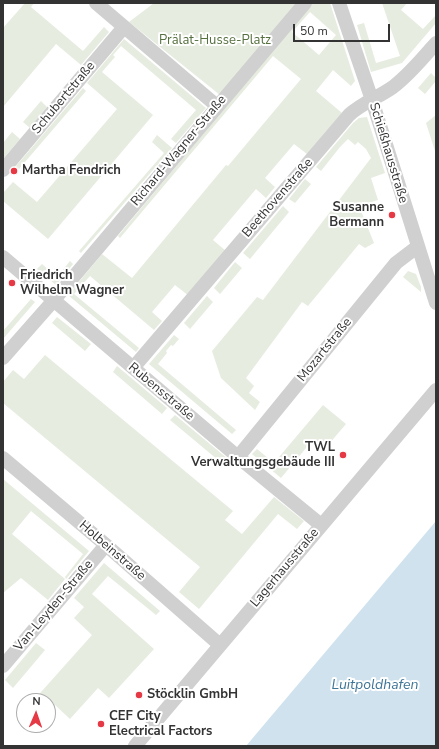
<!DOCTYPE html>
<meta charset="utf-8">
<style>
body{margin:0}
#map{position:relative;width:439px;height:749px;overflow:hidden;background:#fff;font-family:"Nunito Sans",sans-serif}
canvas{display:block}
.frame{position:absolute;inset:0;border:4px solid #333;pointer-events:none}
.north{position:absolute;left:16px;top:693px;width:40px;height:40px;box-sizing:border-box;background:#fff;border:1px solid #adadad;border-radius:50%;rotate:2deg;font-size:11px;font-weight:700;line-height:16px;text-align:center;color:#333}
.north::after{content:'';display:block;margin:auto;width:14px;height:18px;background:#e63946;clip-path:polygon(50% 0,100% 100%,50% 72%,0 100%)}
.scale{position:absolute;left:293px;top:24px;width:97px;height:18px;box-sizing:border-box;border:2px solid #333;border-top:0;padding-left:5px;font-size:12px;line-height:14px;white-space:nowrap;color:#333;-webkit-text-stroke:3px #fff;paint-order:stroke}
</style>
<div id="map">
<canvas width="439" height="749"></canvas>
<div class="frame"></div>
<div class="north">N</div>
<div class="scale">50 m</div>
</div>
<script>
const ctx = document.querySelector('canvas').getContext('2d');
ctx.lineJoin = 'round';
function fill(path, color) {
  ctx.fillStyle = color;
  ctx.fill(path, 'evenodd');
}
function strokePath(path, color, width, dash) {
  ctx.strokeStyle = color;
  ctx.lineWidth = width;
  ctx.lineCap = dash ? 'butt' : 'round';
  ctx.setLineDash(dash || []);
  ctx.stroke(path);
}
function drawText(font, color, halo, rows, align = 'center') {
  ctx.font = font + ' "Nunito Sans",sans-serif';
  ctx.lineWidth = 4;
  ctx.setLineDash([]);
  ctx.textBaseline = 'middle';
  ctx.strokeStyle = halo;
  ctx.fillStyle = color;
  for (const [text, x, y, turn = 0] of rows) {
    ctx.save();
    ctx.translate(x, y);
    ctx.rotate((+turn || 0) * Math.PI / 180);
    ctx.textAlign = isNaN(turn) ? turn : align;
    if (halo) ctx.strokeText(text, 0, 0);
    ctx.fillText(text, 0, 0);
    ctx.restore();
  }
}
const green = new Path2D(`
 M 25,3 L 34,3 L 31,7 L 83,51 L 104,27 L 109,32 L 81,65 L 56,44 L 3,107 L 3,28 Z
 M 154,3 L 300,3 L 220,95 L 129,22 Z
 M 312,3 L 330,3 L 355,81 L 351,86 L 333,70 L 316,91 L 342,113 L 307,154 L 294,144 L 265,178 L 275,187 L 266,198 L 256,189 L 213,240 L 226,251 L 189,296 L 175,285 L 152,312 L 162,321 L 154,330 L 90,276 L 74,294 L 139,348 L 136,352 L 68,295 L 102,254 L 132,278 L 226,165 L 228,166 L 301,79 L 273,56 L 120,238 L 118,236 ZM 310,12 L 336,35 L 319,55 L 292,32 Z
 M 382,3 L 407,3 L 401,10 L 423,29 L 436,15 L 436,23 L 402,63 L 371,72 L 357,25 L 364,23 L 376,63 L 400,56 Z
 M 124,39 L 206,108 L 176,143 L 171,139 L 196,110 L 121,46 L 113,55 L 115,57 L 102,72 L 153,115 L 48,239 L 3,201 L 3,193 L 13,182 L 37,202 L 117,109 L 87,83 Z
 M 431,73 L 436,78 L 436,81 L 425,94 L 418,88 Z
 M 83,88 L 86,91 L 19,169 L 16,166 Z
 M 41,101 L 47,107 L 30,128 L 23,122 Z
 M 436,115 L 436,154 L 426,123 Z
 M 367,117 L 385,173 L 371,178 L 378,200 L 359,206 L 374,243 L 365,248 L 359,244 L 308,306 L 302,302 L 246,378 L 254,386 L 249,393 L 260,402 L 255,410 L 221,378 L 212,351 L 257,297 L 263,300 L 371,158 L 366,149 L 358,142 L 355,145 L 348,139 L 340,147 L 321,171 L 316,167 L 353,123 L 359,118 Z
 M 12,132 L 20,139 L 3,159 L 3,143 Z
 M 157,135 L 172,148 L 81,253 L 79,251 L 164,153 L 152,142 Z
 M 305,179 L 311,184 L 295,203 L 289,199 Z
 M 283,206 L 289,212 L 250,259 L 243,253 Z
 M 70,261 L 73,264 L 56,285 L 37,269 L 42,264 L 57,277 Z
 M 235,262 L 242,268 L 220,294 L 214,288 Z
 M 408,271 L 416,274 L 421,287 L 421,292 L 403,277 Z
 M 207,296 L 213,302 L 190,329 L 184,323 Z
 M 31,299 L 35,302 L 3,339 L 3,331 Z
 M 57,317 L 91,344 L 85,351 L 52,323 Z
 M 174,335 L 179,339 L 173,346 L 171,345 L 166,351 L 167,353 L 158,364 L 236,430 L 232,434 L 149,364 Z
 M 45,355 L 233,511 L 225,520 L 242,534 L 274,497 L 304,521 L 297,529 L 278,514 L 199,609 L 179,592 L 200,567 L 3,403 L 3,382 L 13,370 L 24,379 Z
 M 117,366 L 167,408 L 162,414 L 113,372 Z
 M 323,405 L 346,424 L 323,451 L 311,442 L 281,478 L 252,454 L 257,449 L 274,463 Z
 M 175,415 L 228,459 L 224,465 L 170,420 Z
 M 3,479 L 89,551 L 66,579 L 65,577 L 83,554 L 31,511 L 12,534 L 65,579 L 48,600 L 21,578 L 3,593 Z
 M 104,563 L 160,611 L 156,615 L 108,576 L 92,594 L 154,649 L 109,698 L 98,688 L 70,719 L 55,705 L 48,712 L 48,701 L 33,701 L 92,635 L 74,618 L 84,607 L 74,598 Z
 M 36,643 L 45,650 L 13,688 L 5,680 Z`);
const water = new Path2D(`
 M 436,521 L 436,746 L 246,746 Z`);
const minor = new Path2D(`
 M 96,3 L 217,106
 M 339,3 L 372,100 L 436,303
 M 3,170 L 124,27
 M 3,257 L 238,457 L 321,525
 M 3,358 L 54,300 L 305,3
 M 133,368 L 349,115 C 362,103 379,97 393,87 C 409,75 423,58 436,43
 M 238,457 L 396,263 L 417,247
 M 3,458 L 106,545 L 220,645
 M 3,666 L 106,545
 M 135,746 L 436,390`);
const markers = [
 [14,171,4,"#e63946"],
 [392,215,4,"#e63946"],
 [12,283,4,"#e63946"],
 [343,455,4,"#e63946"],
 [139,695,4,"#e63946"],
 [101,724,4,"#e63946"]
];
const parkNames = [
 ["Prälat-Husse-Platz",215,41]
];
const streetNames = [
 ["Schubertstraße",64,98,-50],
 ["Richard-Wagner-Straße",179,151,-50],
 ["Schießhausstraße",388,153,73],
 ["Beethovenstraße",278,198,-49],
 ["Mozartstraße",325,350,-51],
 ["Rubensstraße",161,392,40],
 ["Holbeinstraße",112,551,41],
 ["Lagerhausstraße",285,568,-50],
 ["Van-Leyden-Straße",54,606,-50]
];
const poiNames = [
 ["Martha Fendrich",22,171],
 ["Susanne",384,208,"right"],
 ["Bermann",384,223,"right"],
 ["Friedrich",20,276],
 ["Wilhelm Wagner",20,291],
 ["TWL",335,448,"right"],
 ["Verwaltungsgebäude III",335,463,"right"],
 ["Stöcklin GmbH",147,695],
 ["CEF City",109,717],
 ["Electrical Factors",109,732]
];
const waterNames = [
 ["Luitpoldhafen",375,686]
];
fill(green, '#e6ecdf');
fill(water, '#cfe2ee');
strokePath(minor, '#d0d0d0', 14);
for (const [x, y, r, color] of markers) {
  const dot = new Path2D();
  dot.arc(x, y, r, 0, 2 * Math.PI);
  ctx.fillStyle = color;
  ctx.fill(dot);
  strokePath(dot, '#fff', 1.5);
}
drawText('13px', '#56703f', '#fff', parkNames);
drawText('13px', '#333', '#fff', streetNames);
drawText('bold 13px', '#333', '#fff', poiNames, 'left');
drawText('italic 14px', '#3f7597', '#fff', waterNames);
</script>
